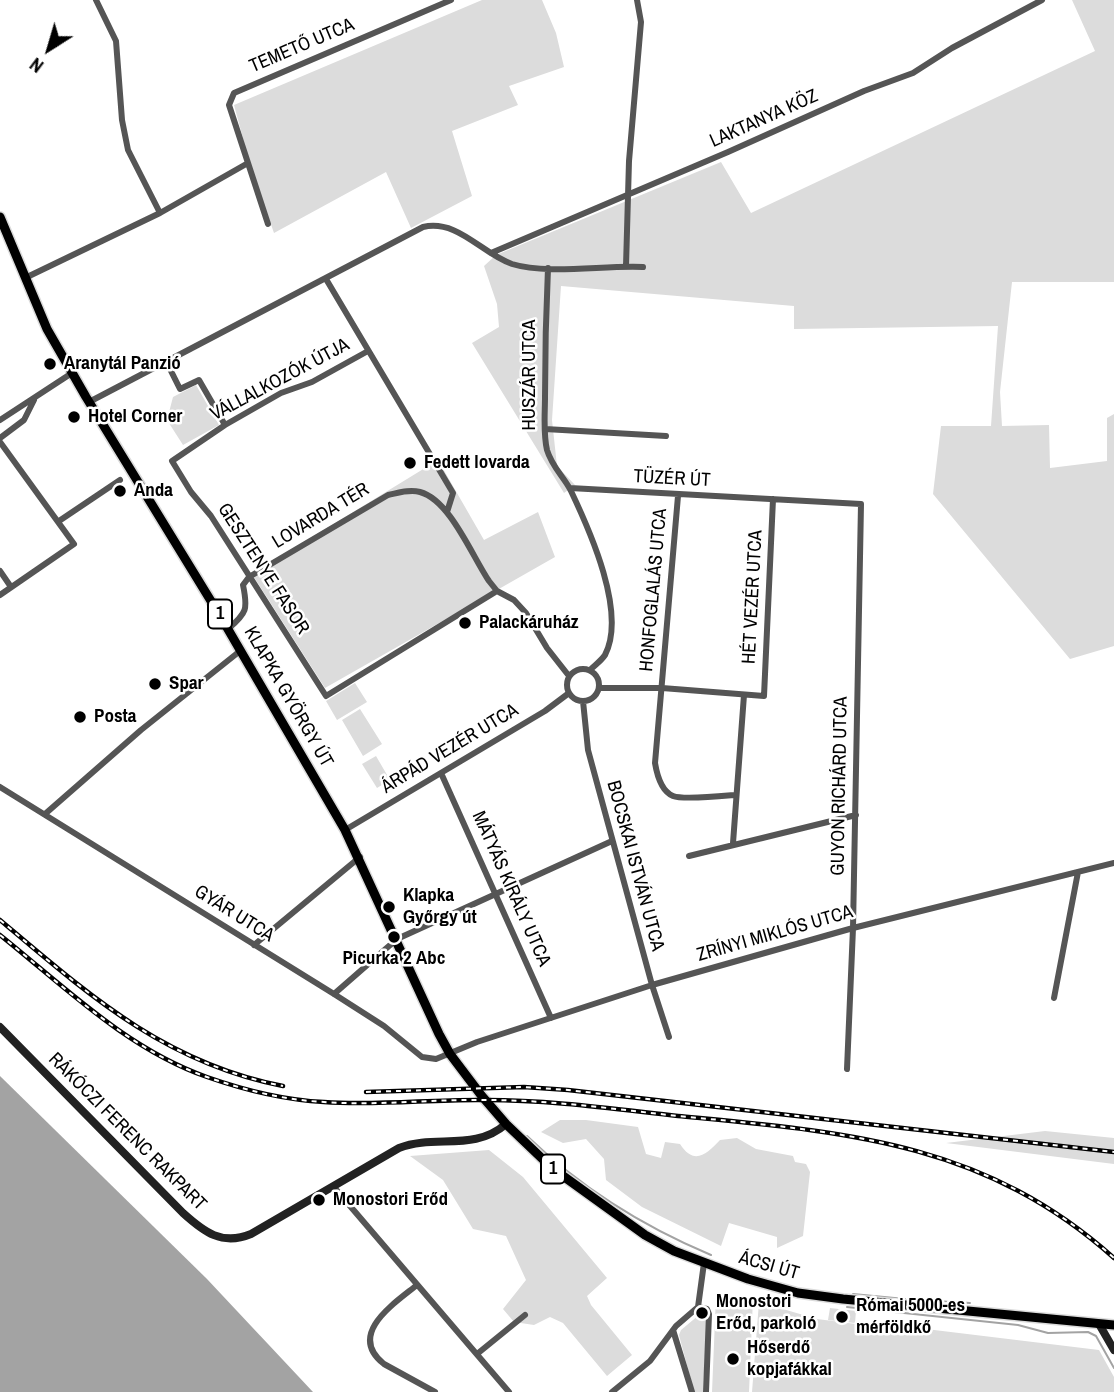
<!DOCTYPE html>
<meta charset="utf-8">
<style>
body{margin:0}
#map{position:relative;width:1114px;height:1392px;overflow:hidden;background:#fff;font-family:"Archivo Narrow",sans-serif}
canvas{display:block}
.north{position:absolute;left:14px;top:14px;width:70px;height:70px;-webkit-text-stroke:5px #fff;paint-order:stroke;rotate:217deg;font-size:19px;font-weight:700;line-height:28px;text-align:center;color:#000}
.north::after{content:'';display:block;margin:auto;width:24px;height:32px;background:#000;clip-path:polygon(50% 0,100% 100%,50% 72%,0 100%)}
</style>
<div id="map">
<canvas width="1114" height="1392"></canvas>
<div class="north">N</div>
</div>
<script>
const ctx = document.querySelector('canvas').getContext('2d');
ctx.lineJoin = 'round';
function fill(path, color) {
  ctx.fillStyle = color;
  ctx.fill(path, 'evenodd');
}
function strokePath(path, color, width, dash) {
  ctx.strokeStyle = color;
  ctx.lineWidth = width;
  ctx.lineCap = dash ? 'butt' : 'round';
  ctx.setLineDash(dash || []);
  ctx.stroke(path);
}
function drawText(font, color, halo, rows, align = 'center') {
  ctx.font = font + ' "Archivo Narrow",sans-serif';
  ctx.lineWidth = 5;
  ctx.setLineDash([]);
  ctx.textBaseline = 'middle';
  ctx.strokeStyle = halo;
  ctx.fillStyle = color;
  for (const [text, x, y, turn = 0] of rows) {
    ctx.save();
    ctx.translate(x, y);
    ctx.rotate((+turn || 0) * Math.PI / 180);
    ctx.textAlign = isNaN(turn) ? turn : align;
    if (halo) ctx.strokeText(text, 0, 0);
    ctx.fillText(text, 0, 0);
    ctx.restore();
  }
}
const green = new Path2D(`
 M 482,0 L 542,0 L 556,33 L 564,67 L 509,86 L 518,105 L 452,131 L 472,196 L 411,228 L 386,172 L 274,233 L 251,168 L 234,105 Z
 M 1072,0 L 1114,0 L 1114,282 L 1012,282 L 1000,392 L 1002,426 L 1049,425 L 1050,468 L 1107,461 L 1107,418 L 1114,414 L 1114,646 L 1070,659 L 933,494 L 941,426 L 991,426 L 998,326 L 794,329 L 794,306 L 561,286 L 552,420 L 557,466 L 575,485 L 564,493 L 472,343 L 499,327 L 497,304 L 484,266 L 496,255 L 721,162 L 751,213 L 1095,51 Z
 M 196,385 L 219,425 L 183,445 L 167,420 L 173,397 Z
 M 438,460 L 484,540 L 538,512 L 555,557 L 325,688 L 252,574 Z
 M 355,683 L 367,702 L 337,720 L 326,701 Z
 M 360,709 L 382,744 L 363,756 L 342,720 Z
 M 376,756 L 390,780 L 377,788 L 362,764 Z
 M 560,1120 L 586,1120 L 638,1127 L 646,1154 L 661,1158 L 665,1142 L 680,1144 C 694,1166 707,1154 720,1140 L 737,1138 L 756,1149 L 793,1156 L 795,1162 L 806,1164 L 810,1172 L 803,1236 L 777,1248 L 777,1237 L 729,1223 L 721,1246 L 642,1207 L 606,1180 L 604,1159 L 586,1139 L 563,1143 L 541,1132 Z
 M 1045,1131 L 1114,1138 L 1114,1164 L 946,1143 Z
 M 489,1150 L 523,1177 L 607,1278 L 587,1296 L 591,1305 L 632,1355 L 607,1376 L 563,1323 L 550,1317 L 534,1325 L 514,1322 L 503,1309 L 526,1280 L 506,1236 L 473,1229 L 443,1180 L 410,1156 Z
 M 716,1296 L 753,1298 L 749,1392 L 712,1392 Z
 M 759,1302 L 817,1319 L 856,1324 L 860,1321 L 1099,1350 L 1114,1377 L 1114,1392 L 752,1392 Z
 M 830,1308 L 856,1311 L 855,1323 L 828,1320 Z
 M 699,1315 L 706,1315 L 707,1317 L 703,1392 L 694,1392 L 679,1335 L 681,1330 Z`);
const water = new Path2D(`
 M 0,1076 L 207,1279 L 313,1392 L 0,1392 Z`);
const stream = new Path2D(`
 M 527,1136 C 581,1188 642,1226 711,1255
 M 853,1294 L 905,1299
 M 916,1300 L 934,1301
 M 939,1301 L 949,1302
 M 955,1302 L 970,1303
 M 847,1307 L 1018,1325 L 1048,1333 L 1088,1332 L 1096,1336 L 1114,1368`);
const street = new Path2D(`
 M 96,0 L 116,41 L 122,120 L 128,150 L 160,213
 M 248,163 L 268,224
 M 491,253 L 728,152 L 864,91 L 913,73 L 952,48 L 1042,0
 M 626,266 L 629,161 L 641,22 L 637,0
 M 548,268 C 546,311 545,354 545,397 C 545,414 543,433 547,450 C 552,467 564,477 571,491 C 590,531 627,613 605,655 C 601,661 595,665 590,670
 M 25,278 L 160,213 L 248,163 L 229,105 L 234,93 L 451,0
 M 326,279 L 453,493 L 447,512
 M 368,351 L 312,382 L 281,393 L 225,425 L 172,461 L 191,492 L 211,516 L 326,696 L 497,591
 M 166,361 L 180,389 L 199,380 L 225,425
 M 89,402 L 423,227 C 458,219 482,254 512,264 C 548,275 604,265 643,267
 M 0,420 L 72,373
 M 545,429 L 666,436
 M 0,438 L 24,420 L 34,400
 M 0,442 L 74,544 L 0,595
 M 570,488 L 861,504 L 853,928 L 847,1069
 M 678,496 L 655,763 C 657,775 661,791 673,796 C 683,800 723,796 735,795
 M 59,521 L 120,480
 M 0,571 L 11,587
 M 228,629 C 247,613 248,609 243,585 L 249,577 L 388,495 C 398,493 409,489 420,492 C 450,500 472,556 489,581 L 497,591 L 514,600 L 526,613 L 547,648 L 569,676
 M567 685a16 16 0 1 1 32 0a16 16 0 1 1-32 0Z
 M 599,688 L 662,688 L 764,696 L 773,499
 M 583,701 L 588,750 L 652,985 L 669,1037
 M 441,773 L 551,1018
 M 0,787 L 334,994 L 384,1026 L 422,1057 L 436,1059 L 477,1042 L 652,985 L 853,928 L 1114,863
 M 45,814 L 141,730 L 240,651
 M 345,830 L 545,711 L 569,693
 M 733,843 L 744,695
 M 689,856 L 856,815
 M 254,945 L 360,857
 M 334,994 L 397,939 L 612,841
 M 1054,998 L 1078,872
 M 333,1186 L 509,1392
 M 417,1285 C 395,1303 346,1334 384,1364 L 435,1392
 M 698,1307 L 707,1309 L 709,1314 L 706,1392
 M 673,1330 L 692,1392
 M 477,1354 L 525,1315
 M 612,1392 L 650,1361 L 676,1326 L 698,1307 L 704,1263`);
const secondary = new Path2D(`
 M 0,1027 L 183,1213 C 204,1232 222,1246 251,1234 L 399,1148 C 435,1134 474,1152 506,1124
 M 1099,1324 L 1114,1350`);
const primary = new Path2D(`
 M 0,217 L 47,329 L 86,397 L 222,619 L 345,830 L 439,1034 L 450,1054 L 481,1095 L 506,1124 L 552,1168 L 645,1235 L 674,1251 L 748,1279 L 798,1293 L 843,1299 L 1114,1325`);
const rail = new Path2D(`
 M 0,920 C 89,995 165,1063 283,1086
 M 0,935 C 65,987 127,1049 207,1077 C 244,1090 284,1100 324,1102 C 378,1106 432,1099 486,1100 C 550,1100 614,1109 678,1116 C 844,1132 983,1141 1114,1258
 M 366,1092 L 524,1087 L 568,1090 L 1114,1152`);
const markers = [
 [50,364,7,"#000"],
 [74,417,7,"#000"],
 [410,463,7,"#000"],
 [120,491,7,"#000"],
 [465,623,7,"#000"],
 [155,684,7,"#000"],
 [80,717,7,"#000"],
 [389,907,7,"#000"],
 [394,937,7,"#000"],
 [319,1200,7,"#000"],
 [702,1313,7,"#000"],
 [842,1317,7,"#000"],
 [733,1359,7,"#000"]
];
const shields = [
 [220,614,24],
 [553,1169,24]
];
const shieldNames = [
 ["1",220,614],
 ["1",553,1169]
];
const streetNames = [
 ["TEMETŐ UTCA",302,46,-23],
 ["LAKTANYA KÖZ",764,119,-24],
 ["HUSZÁR UTCA",530,375,-90],
 ["VÁLLALKOZÓK ÚTJA",280,380,-28],
 ["TÜZÉR ÚT",672,479,3],
 ["LOVARDA TÉR",321,516,-31],
 ["GESZTENYE FASOR",263,569,57],
 ["HONFOGLALÁS UTCA",654,590,-85],
 ["HÉT VEZÉR UTCA",753,597,-87],
 ["KLAPKA GYÖRGY ÚT",288,697,60],
 ["ÁRPÁD VEZÉR UTCA",450,749,-31],
 ["GUYON RICHÁRD UTCA",840,786,-89],
 ["BOCSKAI ISTVÁN UTCA",635,866,75],
 ["MÁTYÁS KIRÁLY UTCA",511,889,66],
 ["GYÁR UTCA",234,914,32],
 ["ZRÍNYI MIKLÓS UTCA",775,934,-16],
 ["RÁKÓCZI FERENC RAKPART",127,1132,45],
 ["ÁCSI ÚT",769,1266,16]
];
const poiNames = [
 ["Aranytál Panzió",64,364],
 ["Hotel Corner",88,417],
 ["Fedett lovarda",424,463],
 ["Anda",134,491],
 ["Palackáruház",479,623],
 ["Spar",169,684],
 ["Posta",94,717],
 ["Klapka",403,896],
 ["Győrgy út",403,918],
 ["Picurka 2 Abc",394,959,"center"],
 ["Monostori Erőd",333,1200],
 ["Monostori",716,1302],
 ["Erőd, parkoló",716,1324],
 ["Római 5000-es",856,1306],
 ["mérföldkő",856,1328],
 ["Hőserdő",747,1348],
 ["kopjafákkal",747,1370]
];
fill(green, '#dcdcdc');
fill(water, '#a3a3a3');
strokePath(stream, '#a3a3a3', 2);
strokePath(primary, '#dbdbdb', 12);
strokePath(street, '#555', 6);
strokePath(secondary, '#222', 8);
strokePath(primary, '#000', 9);
strokePath(rail, '#000', 4.5);
strokePath(rail, '#fff', 2, [5]);
for (const [x, y, r, color] of markers) {
  const dot = new Path2D();
  dot.arc(x, y, r, 0, 2 * Math.PI);
  ctx.fillStyle = color;
  ctx.fill(dot);
  strokePath(dot, '#fff', 2.5);
}
for (const [x, y, w] of shields) {
  const box = new Path2D();
  box.roundRect(x - w / 2, y - 14.5, w, 29, 5);
  ctx.fillStyle = '#fff';
  ctx.fill(box);
  strokePath(box, '#000', 2);
}
drawText('bold 18px', '#000', null, shieldNames);
drawText('19px', '#000', '#fff', streetNames);
drawText('bold 19px', '#000', '#fff', poiNames, 'left');
</script>
